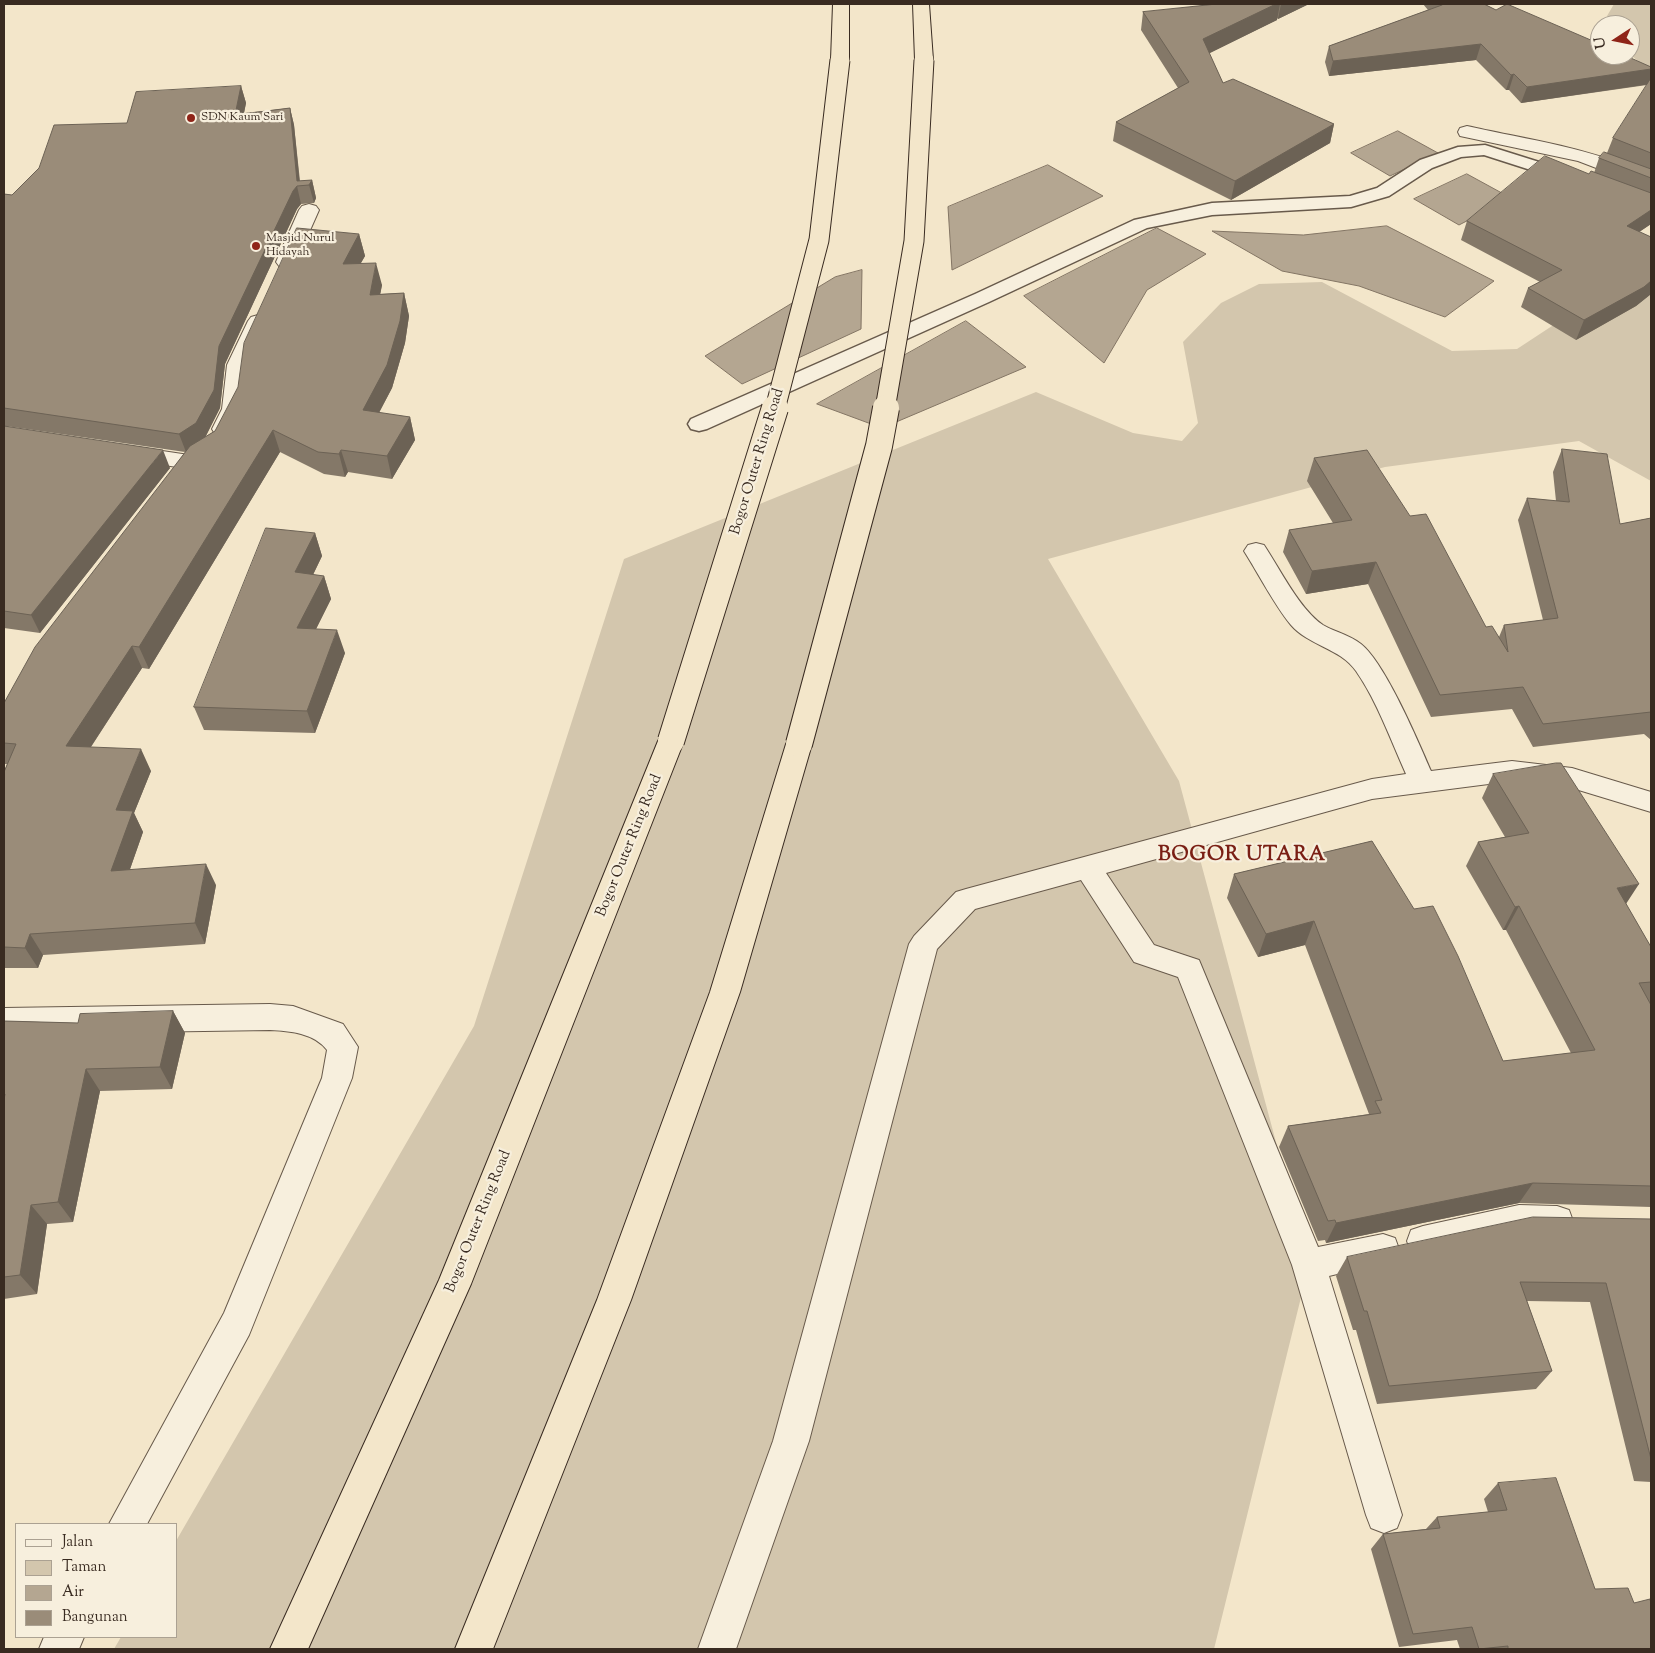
<!DOCTYPE html>
<style>
body{margin:0}
#map{position:relative;width:1655px;height:1653px;overflow:hidden;background:#f3e6ca;font-family:"Sorts Mill Goudy",serif}
canvas{display:block}
.frame{position:absolute;inset:0;border:5px solid #392b21;pointer-events:none}
.legend{position:absolute;left:15px;top:1523px;width:162px;height:115px;box-sizing:border-box;background:#f7efdd;border:1px solid #aba192;margin:0;padding:6px 9px;list-style:none;font-size:15px;color:#392b21}
.legend li{display:flex;align-items:center;gap:10px;height:25px}
.legend b{width:25px;border:1px solid #aba192}
.north{position:absolute;left:1590px;top:15px;width:50px;height:50px;box-sizing:border-box;background:#f7efdd;border:1px solid #aba192;border-radius:50%;rotate:259deg;font-size:14px;font-weight:700;line-height:20px;text-align:center;color:#392b21}
.north::after{content:'';display:block;margin:auto;width:18px;height:22px;background:#8f2418;clip-path:polygon(50% 0,100% 100%,50% 72%,0 100%)}
</style>
<div id="map">
<canvas width="1655" height="1653"></canvas>
<div class="frame"></div>
<ul class="legend">
<li><b style="height:6px;background:#f7efdd"></b>Jalan</li>
<li><b style="height:14px;background:#d3c6ad"></b>Taman</li>
<li><b style="height:14px;background:#b4a691"></b>Air</li>
<li><b style="height:14px;background:#9a8c79"></b>Bangunan</li>
</ul>
<div class="north">U</div>
</div>
<script>
const ctx = document.querySelector('canvas').getContext('2d');
ctx.lineJoin = 'round';
function fill(path, color) {
  ctx.fillStyle = color;
  ctx.fill(path, 'evenodd');
}
function strokePath(path, color, width, dash) {
  ctx.strokeStyle = color;
  ctx.lineWidth = width;
  ctx.lineCap = dash ? 'butt' : 'round';
  ctx.setLineDash(dash || []);
  ctx.stroke(path);
}
function drawText(font, color, halo, rows, align = 'center') {
  ctx.font = font + ' "Sorts Mill Goudy",serif';
  ctx.lineWidth = 4.5;
  ctx.setLineDash([]);
  ctx.textBaseline = 'middle';
  ctx.strokeStyle = halo;
  ctx.fillStyle = color;
  for (const [text, x, y, turn = 0] of rows) {
    ctx.save();
    ctx.translate(x, y);
    ctx.rotate((+turn || 0) * Math.PI / 180);
    ctx.textAlign = isNaN(turn) ? turn : align;
    if (halo) ctx.strokeText(text, 0, 0);
    ctx.fillText(text, 0, 0);
    ctx.restore();
  }
}
const green = new Path2D(`
 M 1614,4 L 1651,4 L 1651,73 L 1630,54 L 1630,25 L 1611,25 L 1607,16 Z
 M 1651,261 L 1651,481 L 1579,441 L 1385,467 L 1048,559 L 1179,781 L 1309,1265 L 1214,1649 L 114,1649 L 121,1637 L 176,1637 L 176,1541 L 474,1026 L 624,559 L 1036,392 L 1133,433 L 1182,441 L 1198,423 L 1183,342 L 1221,303 L 1259,284 L 1322,282 L 1452,351 L 1517,349 Z`);
const water = new Path2D(`
 M 1398,131 L 1438,153 L 1390,176 L 1351,153 Z
 M 1048,165 L 1103,196 L 952,270 L 948,207 Z
 M 1467,174 L 1511,198 L 1459,225 L 1414,199 Z
 M 1387,226 L 1494,281 L 1445,317 L 1359,286 L 1282,271 L 1212,231 L 1303,235 Z
 M 1157,228 L 1206,254 L 1147,290 L 1104,363 L 1024,296 Z
 M 862,270 L 861,329 L 742,384 L 705,356 L 835,277 Z
 M 966,321 L 1026,367 L 882,428 L 817,404 Z`);
const lane = new Path2D(`
 M 1485,145 L 1574,173 L 1577,177 L 1574,181 L 1568,182 L 1484,155 L 1461,157 L 1432,168 L 1389,196 L 1351,207 L 1212,215 L 1147,228 L 989,302 L 707,429 L 699,431 L 691,429 L 688,424 L 691,419 L 975,294 L 1134,220 L 1212,203 L 1350,196 L 1377,188 L 1420,160 L 1458,147 Z`);
const street = new Path2D(`
 M 1467,126 C 1529,140 1593,148 1651,176 L 1651,189 L 1578,161 L 1460,136 L 1458,132 L 1460,128 Z
 M 309,204 L 316,206 L 319,210 L 296,262 L 293,266 L 286,268 L 279,266 L 276,262 L 299,210 L 302,206 Z
 M 258,315 L 265,317 L 268,321 L 249,365 L 244,409 L 231,434 L 223,436 L 215,434 L 212,429 L 222,409 L 227,365 L 248,321 L 251,317 Z
 M 129,446 L 189,455 L 197,457 L 200,462 L 197,467 L 189,469 L 121,458 L 118,453 L 121,448 Z
 M 1256,543 L 1264,545 C 1280,569 1300,610 1323,625 C 1335,632 1350,635 1361,644 C 1385,663 1418,741 1431,771 L 1512,761 L 1572,768 L 1651,792 L 1651,812 L 1572,788 L 1512,781 L 1372,799 L 1106,873 L 1154,945 L 1199,960 L 1318,1247 L 1383,1234 L 1395,1238 L 1399,1249 L 1395,1260 L 1329,1276 L 1402,1515 L 1397,1528 L 1384,1533 L 1371,1528 L 1366,1515 L 1292,1265 L 1178,977 L 1134,962 L 1081,880 L 975,909 L 937,949 L 809,1441 L 736,1649 L 698,1649 L 773,1441 L 909,944 L 914,936 L 956,892 L 966,889 L 1372,779 L 1406,774 C 1391,741 1377,701 1356,671 C 1340,648 1309,646 1291,625 C 1275,606 1258,573 1244,551 L 1248,545 Z
 M 270,1004 L 293,1006 L 343,1024 L 358,1047 L 352,1078 L 249,1335 L 147,1524 L 109,1524 L 224,1313 L 322,1078 L 327,1050 C 314,1033 290,1031 270,1030 L 4,1034 L 4,1008 Z
 M 1519,1205 L 1557,1206 L 1569,1210 L 1573,1221 L 1569,1232 L 1557,1236 L 1519,1235 L 1423,1256 L 1411,1252 L 1407,1241 L 1411,1230 L 1423,1226 Z
 M 44,1637 L 84,1637 L 79,1649 L 39,1649 Z`);
const highway = new Path2D(`
 M 833,4 L 849,4 L 849,60 L 846,64 L 834,64 L 831,60 Z
 M 913,4 L 929,4 L 933,60 L 930,64 L 918,64 L 915,60 Z
 M 671,731 L 680,734 L 684,741 L 471,1284 L 308,1649 L 270,1649 L 439,1280 L 658,741 L 662,734 Z
 M 799,734 L 808,737 L 812,744 L 740,992 L 631,1300 L 493,1649 L 455,1649 L 597,1300 L 710,992 L 786,744 L 790,737 Z`);
const highwayBridgeFar1 = new Path2D(`
 M 775,409 L 819,240 L 840,60
 M 885,409 L 914,241 L 924,60`);
const highwayBridge = new Path2D(`
 M 671,741 L 775,408
 M 799,744 L 879,446 L 886,408`);
const wall = new Path2D(`
 M 1217,4 L 1309,4 L 1278,19 L 1277,18 L 1277,20 L 1209,53 L 1223,83 L 1334,124 L 1330,143 L 1231,200 L 1113,141 L 1116,122 L 1178,88 L 1141,30 L 1143,12 Z
 M 1423,4 L 1484,4 L 1496,10 L 1651,67 L 1651,224 L 1639,232 L 1651,237 L 1651,294 L 1636,306 L 1576,340 L 1521,307 L 1528,288 L 1540,282 L 1461,240 L 1467,221 L 1594,173 L 1599,158 L 1607,153 L 1613,138 L 1647,85 L 1521,103 L 1509,90 L 1506,90 L 1476,60 L 1329,76 L 1325,62 L 1329,46 L 1428,10 Z
 M 241,86 L 246,103 L 244,113 L 290,108 L 294,125 L 300,181 L 312,180 L 316,198 L 314,203 L 301,204 L 297,209 L 225,364 L 220,408 L 205,437 L 215,431 L 359,234 L 365,256 L 360,264 L 382,285 L 380,294 L 404,293 L 409,316 L 405,343 L 392,388 L 379,413 L 410,417 L 415,440 L 392,479 L 348,472 L 345,477 L 324,474 L 280,452 L 149,669 L 142,668 L 91,747 L 151,771 L 134,813 L 143,832 L 130,869 L 216,885 L 205,944 L 43,955 L 38,968 L 4,968 L 4,772 L 7,764 L 4,764 L 4,703 L 185,452 L 6,426 L 170,468 L 40,633 L 4,628 L 4,194 L 12,195 L 127,123 Z
 M 1562,449 L 1620,524 L 1651,518 L 1651,740 L 1644,734 L 1533,747 L 1512,709 L 1431,717 L 1368,584 L 1306,594 L 1283,552 L 1289,530 L 1333,523 L 1307,481 L 1314,458 L 1410,516 L 1486,627 L 1499,637 L 1504,625 L 1543,620 L 1518,520 L 1527,498 L 1556,501 L 1553,472 Z
 M 315,533 L 322,556 L 313,575 L 324,576 L 331,599 L 316,629 L 345,653 L 315,733 L 204,730 L 194,707 Z
 M 1493,774 L 1626,904 L 1651,947 L 1651,1002 L 1649,1002 L 1651,1005 L 1651,1207 L 1519,1203 L 1326,1243 L 1325,1240 L 1318,1241 L 1279,1147 L 1288,1126 L 1369,1114 L 1305,945 L 1258,957 L 1227,898 L 1234,874 L 1372,841 L 1503,1061 L 1571,1053 L 1506,930 L 1503,930 L 1466,866 L 1478,842 L 1505,837 L 1482,798 Z
 M 173,1011 L 185,1033 L 172,1089 L 100,1091 L 73,1222 L 47,1224 L 37,1294 L 4,1299 L 4,1021 L 78,1023 Z
 M 1651,1219 L 1651,1482 L 1634,1481 L 1590,1302 L 1527,1301 L 1552,1371 L 1536,1389 L 1377,1404 L 1356,1330 L 1353,1330 L 1336,1276 L 1347,1257 Z
 M 1498,1483 L 1595,1589 L 1651,1649 L 1460,1649 L 1457,1640 L 1399,1647 L 1371,1549 L 1383,1534 L 1426,1529 L 1437,1517 L 1488,1512 L 1484,1499 Z`);
const shadedWall = new Path2D(`
 M 1276,4 L 1280,4 L 1277,20 L 1200,58 L 1203,39 Z
 M 1281,4 L 1309,4 L 1278,19 Z
 M 1481,44 L 1476,60 L 1329,76 L 1333,61 Z
 M 1651,69 L 1651,81 L 1650,84 L 1521,103 L 1527,87 Z
 M 1514,74 L 1509,90 L 1506,90 L 1511,75 Z
 M 241,86 L 246,103 L 240,132 L 235,115 Z
 M 290,108 L 294,125 L 300,186 L 297,181 Z
 M 1334,124 L 1330,143 L 1231,200 L 1235,181 Z
 M 312,180 L 316,198 L 314,203 L 309,185 Z
 M 297,186 L 301,204 L 297,209 L 225,364 L 220,408 L 203,442 L 186,452 L 179,434 L 219,346 L 293,191 Z
 M 1651,210 L 1651,224 L 1620,245 L 1627,226 Z
 M 359,234 L 365,256 L 348,286 L 343,264 Z
 M 376,263 L 382,285 L 376,317 L 370,295 Z
 M 1651,281 L 1651,294 L 1636,306 L 1576,340 L 1584,320 Z
 M 404,293 L 409,316 L 405,343 L 392,388 L 368,433 L 363,410 Z
 M 410,417 L 415,440 L 392,479 L 387,456 Z
 M 273,430 L 280,452 L 149,669 L 139,647 Z
 M 163,450 L 170,468 L 40,633 L 31,615 Z
 M 341,450 L 348,472 L 345,477 L 339,454 Z
 M 315,533 L 322,556 L 303,595 L 295,572 Z
 M 1376,562 L 1368,584 L 1306,594 L 1312,571 Z
 M 324,576 L 331,599 L 305,651 L 297,628 Z
 M 337,630 L 345,653 L 315,733 L 307,711 Z
 M 132,646 L 142,668 L 77,768 L 66,746 Z
 M 141,749 L 151,771 L 134,813 L 143,832 L 122,892 L 111,871 L 116,810 Z
 M 206,864 L 216,885 L 205,944 L 195,923 Z
 M 1639,884 L 1624,907 L 1617,888 Z
 M 1519,906 L 1506,930 L 1503,930 L 1515,907 Z
 M 1314,921 L 1305,945 L 1258,957 L 1266,934 Z
 M 30,934 L 43,955 L 38,968 L 25,948 Z
 M 173,1011 L 185,1033 L 172,1089 L 160,1067 Z
 M 86,1069 L 100,1091 L 73,1222 L 58,1202 Z
 M 1533,1183 L 1519,1203 L 1326,1243 L 1336,1223 Z
 M 31,1205 L 47,1224 L 37,1294 L 20,1275 Z`);
const building = new Path2D(`
 M 1217,4 L 1276,4 L 1203,39 L 1223,83 L 1233,79 L 1334,124 L 1235,181 L 1116,122 L 1189,82 L 1143,12 Z
 M 1442,4 L 1484,4 L 1496,10 L 1507,4 L 1600,44 L 1600,55 L 1624,55 L 1651,67 L 1651,69 L 1527,87 L 1514,74 L 1511,75 L 1481,44 L 1333,61 L 1329,46 L 1442,5 Z
 M 1651,78 L 1651,153 L 1613,138 Z
 M 241,86 L 235,115 L 290,108 L 297,181 L 312,180 L 309,185 L 297,186 L 293,191 L 219,346 L 214,390 L 196,423 L 179,434 L 4,408 L 4,194 L 12,195 L 39,168 L 54,125 L 127,123 L 136,92 Z
 M 1604,152 L 1651,169 L 1651,178 L 1599,158 Z
 M 1545,156 L 1589,174 L 1591,171 L 1651,193 L 1651,210 L 1627,226 L 1651,237 L 1651,281 L 1644,287 L 1584,320 L 1528,288 L 1562,270 L 1467,221 Z
 M 297,228 L 359,234 L 343,264 L 376,263 L 370,295 L 404,293 L 400,321 L 387,365 L 363,410 L 410,417 L 387,456 L 341,450 L 339,454 L 318,452 L 273,430 L 139,647 L 132,646 L 66,746 L 141,749 L 116,810 L 133,811 L 111,871 L 206,864 L 195,923 L 30,934 L 25,948 L 4,947 L 4,772 L 16,744 L 4,743 L 4,703 L 35,647 L 190,446 L 215,431 L 238,387 L 244,343 Z
 M 4,426 L 163,450 L 31,615 L 4,611 Z
 M 1562,449 L 1607,454 L 1620,524 L 1651,518 L 1651,712 L 1543,724 L 1523,687 L 1440,695 L 1376,562 L 1312,571 L 1289,530 L 1352,520 L 1314,458 L 1367,450 L 1410,516 L 1426,514 L 1486,627 L 1492,626 L 1508,652 L 1504,625 L 1558,618 L 1527,498 L 1569,502 Z
 M 266,528 L 315,533 L 295,572 L 324,576 L 297,628 L 337,630 L 307,711 L 194,707 Z
 M 1556,763 L 1561,763 L 1639,884 L 1617,888 L 1651,947 L 1651,982 L 1639,983 L 1651,1005 L 1651,1186 L 1533,1183 L 1336,1223 L 1335,1220 L 1328,1221 L 1288,1126 L 1381,1113 L 1375,1101 L 1382,1100 L 1314,921 L 1266,934 L 1234,874 L 1372,841 L 1414,909 L 1433,906 L 1458,956 L 1503,1061 L 1595,1050 L 1519,906 L 1515,907 L 1478,842 L 1529,833 L 1493,774 Z
 M 173,1011 L 160,1067 L 86,1069 L 58,1202 L 31,1205 L 20,1275 L 4,1277 L 4,1100 L 5,1094 L 4,1094 L 4,1021 L 78,1023 L 80,1014 Z
 M 1533,1217 L 1651,1219 L 1651,1459 L 1606,1283 L 1520,1282 L 1552,1371 L 1389,1386 L 1367,1311 L 1364,1311 L 1347,1257 Z
 M 1556,1478 L 1595,1589 L 1628,1588 L 1634,1603 L 1650,1599 L 1651,1604 L 1651,1649 L 1508,1649 L 1508,1646 L 1479,1649 L 1472,1627 L 1413,1634 L 1383,1534 L 1440,1528 L 1437,1517 L 1507,1510 L 1498,1483 Z`);
const markers = [
 [191,118,5,"#8f2418"],
 [256,246,5,"#8f2418"]
];
const farPoinames = [
 ["SDN Kaum Sari",201,118],
 ["Masjid Nurul",266,239],
 ["Hidayah",266,253]
];
const streetNames = [
 ["Bogor Outer Ring Road",758,462,-73],
 ["Bogor Outer Ring Road",630,846,-68],
 ["Bogor Outer Ring Road",479,1222,-68]
];
const districtNames = [
 ["BOGOR UTARA",1242,857]
];
fill(green, '#d3c6ad');
fill(water, '#b4a691');
strokePath(water, '#837564', 1);
strokePath(lane, '#685a4b', 3);
strokePath(street, '#685a4b', 2);
strokePath(highway, '#392b21', 2);
fill(lane, '#f7efdd');
fill(street, '#f7efdd');
fill(highway, '#f3e6ca');
strokePath(highwayBridgeFar1, '#392b21', 21, []);
strokePath(highwayBridge, '#392b21', 28, []);
strokePath(highwayBridgeFar1, '#f3e6ca', 19);
strokePath(highwayBridge, '#f3e6ca', 26);
fill(wall, '#847868');
fill(shadedWall, '#6c6255');
fill(building, '#9a8c79');
strokePath(building, '#6c6255', 1);
for (const [x, y, r, color] of markers) {
  const dot = new Path2D();
  dot.arc(x, y, r, 0, 2 * Math.PI);
  ctx.fillStyle = color;
  ctx.fill(dot);
  strokePath(dot, '#f7efdd', 2);
}
drawText('12px', '#392b21', '#f7efdd', farPoinames, 'left');
drawText('15px', '#392b21', '#f7efdd', streetNames);
ctx.letterSpacing = '1px';
drawText('bold 20px', '#7a1f14', '#f7efdd', districtNames);
ctx.letterSpacing = '0px';
</script>
